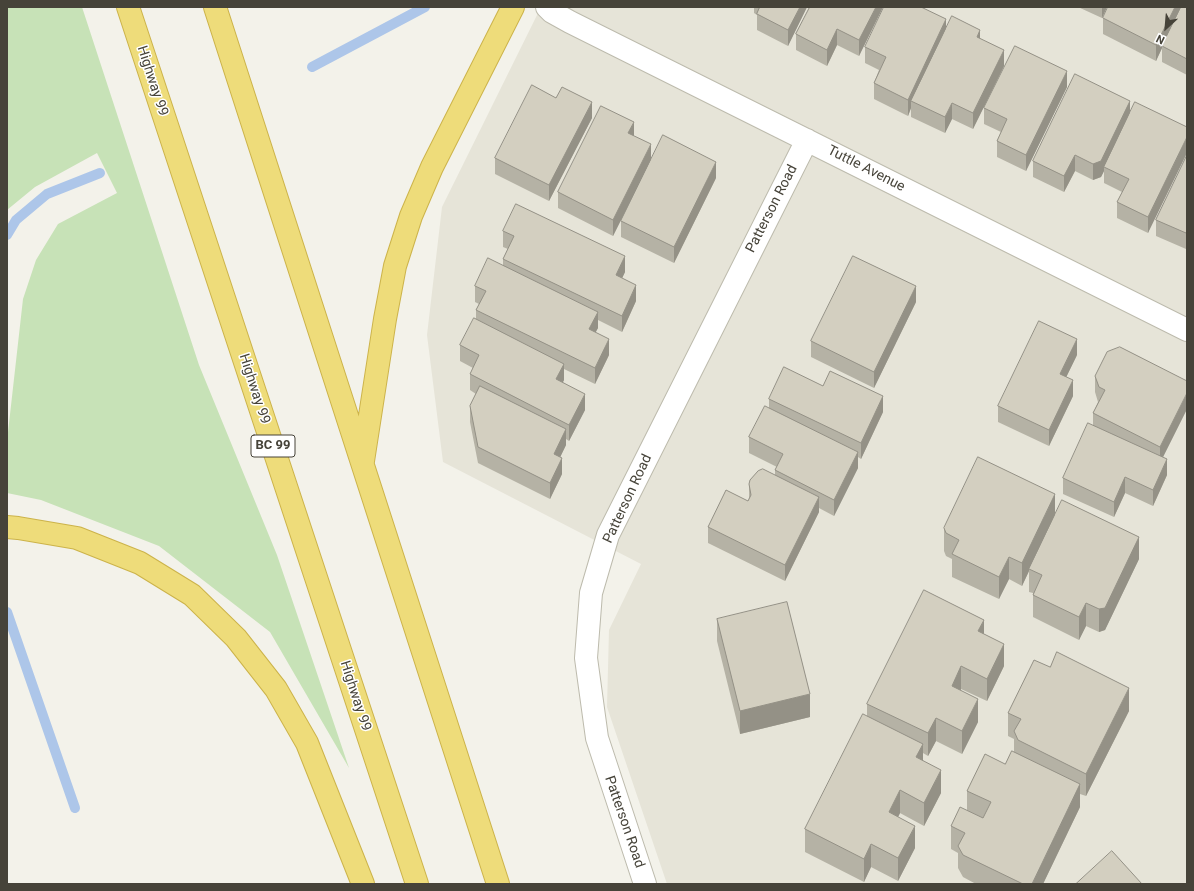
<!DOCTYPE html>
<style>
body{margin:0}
#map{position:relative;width:1194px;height:891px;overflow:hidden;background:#f3f2ea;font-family:Roboto,sans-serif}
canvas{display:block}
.frame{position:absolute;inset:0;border:8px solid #464339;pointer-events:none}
.north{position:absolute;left:1146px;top:8px;width:40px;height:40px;-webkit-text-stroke:3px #fff;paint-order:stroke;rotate:206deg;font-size:11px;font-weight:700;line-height:16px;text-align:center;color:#464339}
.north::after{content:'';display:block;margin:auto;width:14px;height:18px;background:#464339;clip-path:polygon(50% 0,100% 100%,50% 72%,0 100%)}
</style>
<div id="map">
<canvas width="1194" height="891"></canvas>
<div class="frame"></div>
<div class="north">N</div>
</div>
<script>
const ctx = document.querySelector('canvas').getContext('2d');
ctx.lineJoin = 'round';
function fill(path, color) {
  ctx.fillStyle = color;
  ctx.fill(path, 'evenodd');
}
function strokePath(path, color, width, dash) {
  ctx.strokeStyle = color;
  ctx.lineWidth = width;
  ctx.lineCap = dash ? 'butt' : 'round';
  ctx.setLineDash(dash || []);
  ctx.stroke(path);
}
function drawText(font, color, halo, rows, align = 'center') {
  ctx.font = font + ' Roboto,sans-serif';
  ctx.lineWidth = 3;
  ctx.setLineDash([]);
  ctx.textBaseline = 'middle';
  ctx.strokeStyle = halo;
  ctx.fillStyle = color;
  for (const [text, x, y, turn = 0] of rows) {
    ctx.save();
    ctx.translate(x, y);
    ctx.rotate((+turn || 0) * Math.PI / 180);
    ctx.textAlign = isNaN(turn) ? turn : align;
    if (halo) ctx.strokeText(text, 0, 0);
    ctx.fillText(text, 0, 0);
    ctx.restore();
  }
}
const residential = new Path2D(`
 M 541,7 L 1187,7 L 1187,884 L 667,884 L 607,707 L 609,630 L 641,564 L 443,462 L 427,335 L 442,207 Z`);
const green = new Path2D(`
 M 7,7 L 82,7 L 199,365 L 277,555 L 349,768 L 270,632 L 159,546 L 41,500 L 7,493 L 7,441 L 23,299 L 36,260 L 58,224 L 117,193 L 97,153 L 35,187 L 7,210 Z`);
const stream = new Path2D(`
 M 312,67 L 425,7
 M 7,235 L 16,220 L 47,194 L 100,173
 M 7,612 L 75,808`);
const street = new Path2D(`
 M 547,7 L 552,12 L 570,22 L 1187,330
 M 645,884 L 597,738 L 586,658 L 591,593 L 608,535 L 807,140`);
const highway = new Path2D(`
 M 128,7 L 417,884
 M 215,7 L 498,884
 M 363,461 L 385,319 L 395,266 L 411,216 L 432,167 L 513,7
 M 7,527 L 18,528 L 77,538 L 140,563 L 192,595 L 236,638 L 276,689 L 307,743 L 363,884`);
const wall = new Path2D(`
 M 754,7 L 807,7 L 788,46 L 757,30 L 757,15 L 754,13 Z
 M 810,7 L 883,7 L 859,56 L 837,45 L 827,66 L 796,50 L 796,34 Z
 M 1078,7 L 1107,7 L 1102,18 Z
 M 1187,7 L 1187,75 L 1162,62 L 1162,48 L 1156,61 L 1103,34 L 1103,18 Z
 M 946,29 L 980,38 L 1004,66 L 973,129 L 952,119 L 945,133 L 911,117 L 911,108 L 908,116 L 874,99 L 874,83 L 879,70 L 865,63 L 865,47 Z
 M 1067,87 L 1026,171 L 997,157 L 997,141 L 1001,132 L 984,124 L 984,108 Z
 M 556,98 L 592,118 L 549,201 L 495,174 L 495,158 Z
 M 1130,113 L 1187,127 L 1148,233 L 1117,218 L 1117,202 L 1122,192 L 1104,183 L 1104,171 L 1101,177 L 1093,180 L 1075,171 L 1064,192 L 1033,177 L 1033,161 Z
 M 634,136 L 651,160 L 613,236 L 558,208 L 558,192 Z
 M 1187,155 L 1186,249 L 1156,236 L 1156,220 Z
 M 716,178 L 674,263 L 621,237 L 621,221 Z
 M 503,231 L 625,272 L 622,278 L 636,301 L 622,332 L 598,320 L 598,328 L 595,332 L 609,355 L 595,384 L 564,369 L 564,380 L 563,382 L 585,410 L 569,441 L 566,439 L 566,445 L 560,457 L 562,474 L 550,499 L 478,463 L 470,422 L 470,406 L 476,394 L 470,390 L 470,374 L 473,368 L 460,361 L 460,345 L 476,320 L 476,310 L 479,304 L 475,302 L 475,286 L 503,265 L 503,259 L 508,249 L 503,247 Z
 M 916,302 L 874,388 L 811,357 L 811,341 Z
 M 1077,355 L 1066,377 L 1073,396 L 1049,446 L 998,422 L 998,406 Z
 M 1095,376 L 1187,409 L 1163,457 L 1167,475 L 1153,506 L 1125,493 L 1114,517 L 1063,494 L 1063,478 L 1093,425 L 1093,413 L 1098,402 L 1095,392 Z
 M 823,386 L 883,412 L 861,459 L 858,457 L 858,468 L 834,516 L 819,508 L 819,512 L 785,581 L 708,543 L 708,527 L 748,501 L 749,498 L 749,484 L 775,475 L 775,470 L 777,467 L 749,453 L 749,437 L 769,408 L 769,399 Z
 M 1055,515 L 1139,559 L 1105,630 L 1099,632 L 1086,626 L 1079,640 L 1033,617 L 1033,593 L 1029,592 L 1029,571 L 1022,586 L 1009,579 L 999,599 L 952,577 L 952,559 L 946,556 L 944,551 L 944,528 Z
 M 717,619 L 810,717 L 740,734 L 717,641 Z
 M 984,634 L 1004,666 L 987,701 L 961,689 L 961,690 L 978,722 L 962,754 L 936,741 L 928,756 L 923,753 L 923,760 L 941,793 L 924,826 L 900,813 L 898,817 L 915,848 L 898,881 L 871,867 L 864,882 L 805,852 L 805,829 L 867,716 L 867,704 Z
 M 1129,711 L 1086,796 L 1080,794 L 1080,807 L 1043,884 L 976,884 L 963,877 L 958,868 L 958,853 L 951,849 L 951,826 L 967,810 L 967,791 L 1005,764 L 1014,752 L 1014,739 L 1008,736 L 1008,713 Z`);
const shadedWall = new Path2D(`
 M 800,7 L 807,7 L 788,46 L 788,30 Z
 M 876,7 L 883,7 L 859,56 L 859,40 Z
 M 1102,7 L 1107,7 L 1102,18 Z
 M 1175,7 L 1183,7 L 1162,46 L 1162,48 L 1156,61 L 1156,45 Z
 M 946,19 L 946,35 L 911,101 L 911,108 L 908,116 L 908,100 Z
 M 837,29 L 837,45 L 827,66 L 827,50 Z
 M 980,30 L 980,46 L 977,37 Z
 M 1004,50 L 1004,66 L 973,129 L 973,113 Z
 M 1067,71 L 1067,87 L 1026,171 L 1026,155 Z
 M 1130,101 L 1130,117 L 1104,167 L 1104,171 L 1101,177 L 1093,180 L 1093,164 Z
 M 592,102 L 592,118 L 549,201 L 549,185 Z
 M 952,103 L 952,119 L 945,133 L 945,117 Z
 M 634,122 L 634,138 L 628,133 Z
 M 1187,137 L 1187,153 L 1148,233 L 1148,217 Z
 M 651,144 L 651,160 L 613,236 L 613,220 Z
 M 1075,155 L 1075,171 L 1064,192 L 1064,176 Z
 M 716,162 L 716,178 L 674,263 L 674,247 Z
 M 1187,230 L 1187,246 L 1186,249 L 1186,233 Z
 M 625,256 L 625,272 L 616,291 L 616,275 Z
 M 636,285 L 636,301 L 622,332 L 622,316 Z
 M 916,286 L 916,302 L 874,388 L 874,372 Z
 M 598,312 L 598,328 L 589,345 L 589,329 Z
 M 609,339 L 609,355 L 595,384 L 595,368 Z
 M 1077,339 L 1077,355 L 1060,390 L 1060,374 Z
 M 564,364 L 564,380 L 556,395 L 556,379 Z
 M 1073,380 L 1073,396 L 1049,446 L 1049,430 Z
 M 1187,393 L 1187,409 L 1160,463 L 1160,447 Z
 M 585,394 L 585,410 L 569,441 L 569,425 Z
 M 883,396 L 883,412 L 861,459 L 861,443 Z
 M 566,429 L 566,445 L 554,470 L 554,454 Z
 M 858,452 L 858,468 L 834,516 L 834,500 Z
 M 562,458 L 562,474 L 550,499 L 550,483 Z
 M 1167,459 L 1167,475 L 1153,506 L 1153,490 Z
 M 1125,477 L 1125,493 L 1114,517 L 1114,502 Z
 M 1055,494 L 1055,517 L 1029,569 L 1029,571 L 1022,586 L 1022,563 Z
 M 819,497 L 819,512 L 785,581 L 785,565 Z
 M 1139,537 L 1139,559 L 1105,630 L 1099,632 L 1099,609 Z
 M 1009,557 L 1009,579 L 999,599 L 999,577 Z
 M 1086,603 L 1086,626 L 1079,640 L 1079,617 Z
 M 984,620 L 984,643 L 978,631 Z
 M 1004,644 L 1004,666 L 987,701 L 987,679 Z
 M 961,666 L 961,689 L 952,709 L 952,686 Z
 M 1129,688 L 1129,711 L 1086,796 L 1086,774 Z
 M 810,694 L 810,717 L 740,734 L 740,711 Z
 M 978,699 L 978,722 L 962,754 L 962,731 Z
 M 936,718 L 936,741 L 928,756 L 928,733 Z
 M 923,744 L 923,767 L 916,757 Z
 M 941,770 L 941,793 L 924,826 L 924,803 Z
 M 1080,784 L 1080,807 L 1043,884 L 1032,884 Z
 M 900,790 L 900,813 L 889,835 L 889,812 Z
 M 915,826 L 915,848 L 898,881 L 898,858 Z
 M 871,844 L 871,867 L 864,882 L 864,859 Z`);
const building = new Path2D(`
 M 760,7 L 800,7 L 788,30 L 757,14 Z
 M 810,7 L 876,7 L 859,40 L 837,29 L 827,50 L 796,34 Z
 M 884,7 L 921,7 L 946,19 L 908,100 L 874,83 L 886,57 L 865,47 Z
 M 1108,7 L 1175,7 L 1156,45 L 1103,18 Z
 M 1181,7 L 1187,7 L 1187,59 L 1162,46 Z
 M 952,16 L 980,30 L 977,37 L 1004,50 L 973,113 L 952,103 L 945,117 L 911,101 Z
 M 1015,46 L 1067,71 L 1026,155 L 997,141 L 1007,119 L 984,108 Z
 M 1075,74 L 1130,101 L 1101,161 L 1093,164 L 1075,155 L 1064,176 L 1033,161 Z
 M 532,85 L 556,98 L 562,87 L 592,102 L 549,185 L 495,158 Z
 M 1135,102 L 1187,127 L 1187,137 L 1148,217 L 1117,202 L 1129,179 L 1104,167 Z
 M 601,106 L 634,122 L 628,133 L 651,144 L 613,220 L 558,192 Z
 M 663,135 L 716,162 L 674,247 L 621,221 Z
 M 1187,155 L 1187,230 L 1186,233 L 1156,220 Z
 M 516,204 L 625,256 L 616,275 L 636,285 L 622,316 L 503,259 L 514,236 L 503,231 Z
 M 853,256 L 916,286 L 874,372 L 811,341 Z
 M 488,258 L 598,312 L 589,329 L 609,339 L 595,368 L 476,310 L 486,291 L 475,286 Z
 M 474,318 L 564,364 L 556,379 L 585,394 L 569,425 L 470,374 L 479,355 L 460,345 Z
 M 1039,321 L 1077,339 L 1060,374 L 1073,380 L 1049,430 L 998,406 Z
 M 1120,347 L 1187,381 L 1187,393 L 1160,447 L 1093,413 L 1105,390 L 1099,387 L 1095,376 L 1107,352 Z
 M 784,367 L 823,386 L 830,371 L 883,396 L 861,443 L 769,399 Z
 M 480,386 L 566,429 L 554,454 L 562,458 L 550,483 L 478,447 L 470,406 Z
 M 765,406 L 858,452 L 834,500 L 775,470 L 783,454 L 749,437 Z
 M 1088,423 L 1167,459 L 1153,490 L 1125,477 L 1114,502 L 1063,478 Z
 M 978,457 L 1055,494 L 1022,563 L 1009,557 L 999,577 L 952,554 L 959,540 L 946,533 L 944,528 Z
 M 763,469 L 819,497 L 785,565 L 708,527 L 726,490 L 748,501 L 751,495 L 749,484 L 750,480 L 758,471 Z
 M 1062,500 L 1139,537 L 1105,608 L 1099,609 L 1086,603 L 1079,617 L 1033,595 L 1042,575 L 1029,569 Z
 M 924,590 L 984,620 L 978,631 L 1004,644 L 987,679 L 961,666 L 952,686 L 978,699 L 962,731 L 936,718 L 928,733 L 867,704 Z
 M 787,602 L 810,694 L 740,711 L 717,619 Z
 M 1057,652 L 1129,688 L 1086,774 L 1018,740 L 1014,731 L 1021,719 L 1008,713 L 1034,660 L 1050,667 Z
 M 863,714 L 923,744 L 916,757 L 941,770 L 924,803 L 900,790 L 889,812 L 915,826 L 898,858 L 871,844 L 864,859 L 805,829 Z
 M 1012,751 L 1080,784 L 1032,884 L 1023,884 L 963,855 L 958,846 L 965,833 L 951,826 L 960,807 L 983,818 L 991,802 L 967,791 L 985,754 L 1005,764 Z
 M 1112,851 L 1142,884 L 1076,884 Z`);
const shields = [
 [273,446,44]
];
const shieldNames = [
 ["BC 99",273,446]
];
const streetNames = [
 ["Highway 99",152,81,72],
 ["Tuttle Avenue",866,169,27],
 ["Patterson Road",772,209,-63],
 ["Highway 99",254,389,72],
 ["Patterson Road",628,499,-65],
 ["Highway 99",355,696,72],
 ["Patterson Road",624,822,71]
];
fill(residential, '#e6e4d8');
fill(green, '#c7e2b7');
strokePath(stream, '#adc6e9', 10);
strokePath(street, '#bdbbad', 24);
strokePath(highway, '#ccb34a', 24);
strokePath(street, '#fff', 22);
strokePath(highway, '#eedc7a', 22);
fill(wall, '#b5b2a5');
fill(shadedWall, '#949186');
fill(building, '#d3cfc0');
strokePath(building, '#949186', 1);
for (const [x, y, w] of shields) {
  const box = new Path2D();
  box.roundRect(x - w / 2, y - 11, w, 22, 3);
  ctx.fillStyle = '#fff';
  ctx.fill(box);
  strokePath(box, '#464339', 1);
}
drawText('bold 13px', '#464339', null, shieldNames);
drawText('14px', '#464339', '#fff', streetNames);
</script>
